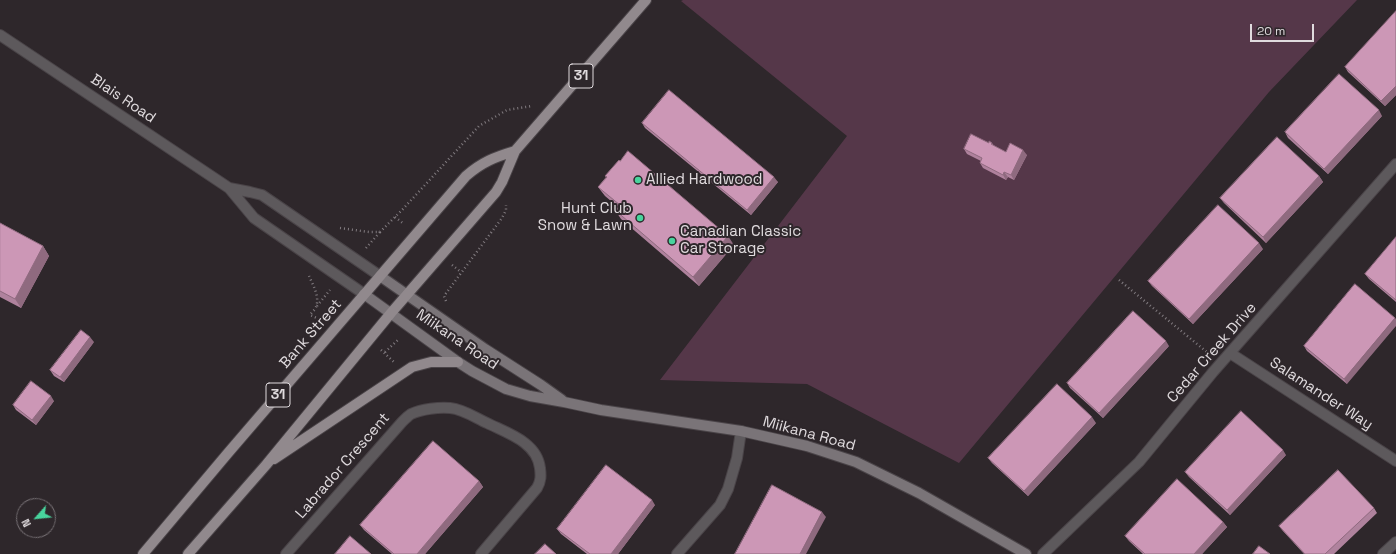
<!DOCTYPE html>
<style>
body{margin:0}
#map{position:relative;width:1396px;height:554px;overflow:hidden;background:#2e272b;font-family:"Space Grotesk",sans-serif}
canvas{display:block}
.north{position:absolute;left:16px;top:498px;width:40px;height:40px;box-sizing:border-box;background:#2e272b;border:1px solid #756f73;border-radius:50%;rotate:243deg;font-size:11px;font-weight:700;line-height:16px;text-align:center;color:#e0dbde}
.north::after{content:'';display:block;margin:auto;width:14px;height:18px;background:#48d49d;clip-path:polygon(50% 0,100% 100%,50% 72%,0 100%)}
.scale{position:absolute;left:1250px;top:24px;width:64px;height:18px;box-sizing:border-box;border:2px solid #e0dbde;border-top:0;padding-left:5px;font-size:12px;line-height:14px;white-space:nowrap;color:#e0dbde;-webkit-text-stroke:3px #2e272b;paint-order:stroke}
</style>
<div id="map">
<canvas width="1396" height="554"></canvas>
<div class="north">N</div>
<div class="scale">20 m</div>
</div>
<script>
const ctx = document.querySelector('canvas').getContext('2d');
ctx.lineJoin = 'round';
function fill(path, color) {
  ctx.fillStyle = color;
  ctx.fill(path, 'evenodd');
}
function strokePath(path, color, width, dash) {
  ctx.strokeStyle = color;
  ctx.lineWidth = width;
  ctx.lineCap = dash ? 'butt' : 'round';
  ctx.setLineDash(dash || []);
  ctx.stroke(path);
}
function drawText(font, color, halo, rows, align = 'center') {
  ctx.font = font + ' "Space Grotesk",sans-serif';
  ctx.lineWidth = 4;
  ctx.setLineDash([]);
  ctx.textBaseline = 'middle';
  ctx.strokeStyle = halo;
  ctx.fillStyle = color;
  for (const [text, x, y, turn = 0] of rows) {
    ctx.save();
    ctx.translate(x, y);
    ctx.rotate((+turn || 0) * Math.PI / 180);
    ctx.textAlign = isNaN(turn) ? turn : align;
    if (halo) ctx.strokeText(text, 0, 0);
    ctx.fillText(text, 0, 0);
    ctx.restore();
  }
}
const green = new Path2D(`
 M 683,0 L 1357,0 L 1269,92 L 959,463 L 807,384 L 660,380 L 847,136 L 681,1 Z`);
const path = new Path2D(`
 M 395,217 L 404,224
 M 340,228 L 369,232 L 380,232 L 403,209 L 479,126 L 507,110 L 532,106
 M 366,248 L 380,232
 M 452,265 L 461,272
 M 309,276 C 313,285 320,297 316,307 C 315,310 312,312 310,315 L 321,320
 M 1119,280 L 1208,353
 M 446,301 L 444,296 L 502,218 L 506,210 L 506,205
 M 317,306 L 330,290
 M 381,350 L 394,362
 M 385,352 L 399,339`);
const street = new Path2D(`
 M 0,35 L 229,188 L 254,218 L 364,294
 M 229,188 L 250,192 L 262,195 L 380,276
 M 1230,353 L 1396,461
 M 286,554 L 402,422 C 405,419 408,416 411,414 C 422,409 439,407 450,408 C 463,409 476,418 487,423 C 507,433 537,442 540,468 C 541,476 541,481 537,488 L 481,554
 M 677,554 L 720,505 L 728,489 L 737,458 L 741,431
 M 1043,554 L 1139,462 L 1213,372 L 1396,164
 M 1383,554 L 1396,542`);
const secondary = new Path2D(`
 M 380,276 L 485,349 L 541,385 L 562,400
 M 364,294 L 458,362 L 472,371 L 506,389 L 530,396 L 564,402 L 601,410 L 741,431 L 807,446 L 856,462 L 919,493 L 1026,554`);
const primary = new Path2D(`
 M 274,459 L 412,367 L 431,362 L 458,362
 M 143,554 L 228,453 L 466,176 C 482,162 495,157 515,151
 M 188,554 L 266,465 L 391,313 L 496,192 L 502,182 L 515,151 L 646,0`);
const wall = new Path2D(`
 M 1396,11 L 1396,95 L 1385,106 L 1348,72 L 1345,67 Z
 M 1382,116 L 1328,174 L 1288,138 L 1285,132 Z
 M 642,123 L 778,182 L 751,215 L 645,128 Z
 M 989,143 L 992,143 L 994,146 L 1006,152 L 1027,155 L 1014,180 L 1008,177 L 1006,180 L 983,168 L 980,163 L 981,161 L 967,154 L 964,149 Z
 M 605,176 L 734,245 L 699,286 L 621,219 L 615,210 L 618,207 L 605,196 L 598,187 L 606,177 Z
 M 1319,176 L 1323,182 L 1266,243 L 1224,203 L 1220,198 Z
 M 0,223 L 43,246 L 49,256 L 21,308 L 0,297 Z
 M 1396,237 L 1396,302 L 1369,279 L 1365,274 Z
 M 1263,249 L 1193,324 L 1152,286 L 1148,281 Z
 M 1355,284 L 1347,384 L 1307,351 L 1304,346 Z
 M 94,342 L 64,382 L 54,376 L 50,370 Z
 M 1169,346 L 1103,418 L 1070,388 L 1067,383 Z
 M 54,401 L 36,425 L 16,410 L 13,405 Z
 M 1096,423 L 1028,496 L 992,463 L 988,458 Z
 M 1286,455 L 1230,515 L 1189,477 L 1185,472 Z
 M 479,481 L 483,487 L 425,554 L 392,554 L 364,530 L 360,525 Z
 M 655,505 L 618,554 L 587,554 L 561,534 L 557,529 Z
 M 1374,508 L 1377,513 L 1334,554 L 1304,554 L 1283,531 L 1279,526 Z
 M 1223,522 L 1227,527 L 1202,554 L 1143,554 L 1129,541 L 1125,536 Z`);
const shadedWall = new Path2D(`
 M 1396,86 L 1396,95 L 1385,106 L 1381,101 Z
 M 1379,110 L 1382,116 L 1328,174 L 1324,169 Z
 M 1023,150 L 1027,155 L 1014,180 L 1011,175 Z
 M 1004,172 L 1008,177 L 1006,180 L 1003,175 Z
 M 1319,176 L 1323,182 L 1266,243 L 1263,237 Z
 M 774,177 L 778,182 L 751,215 L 747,210 Z
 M 728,236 L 734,245 L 699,286 L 693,277 Z
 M 1259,243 L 1263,249 L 1193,324 L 1189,319 Z
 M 43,246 L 49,256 L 21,308 L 15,299 Z
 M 1395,318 L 1396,319 L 1396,326 L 1347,384 L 1344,379 Z
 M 90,337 L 94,342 L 64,382 L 60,377 Z
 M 1166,341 L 1169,346 L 1103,418 L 1099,413 Z
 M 51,396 L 54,401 L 36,425 L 32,420 Z
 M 1092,417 L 1096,423 L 1028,496 L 1024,491 Z
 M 1283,450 L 1286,455 L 1230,515 L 1227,510 Z
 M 479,481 L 483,487 L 425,554 L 417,554 Z
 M 652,500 L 655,505 L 618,554 L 611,554 Z
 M 822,512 L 826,517 L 806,554 L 800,554 Z
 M 1223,522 L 1227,527 L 1202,554 L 1194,554 Z`);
const building = new Path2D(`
 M 1396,11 L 1396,86 L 1381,101 L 1345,67 Z
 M 1339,74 L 1379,110 L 1324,169 L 1285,132 Z
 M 669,90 L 774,177 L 747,210 L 642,123 Z
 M 971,134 L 989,143 L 989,141 L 992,143 L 991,144 L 1006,152 L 1010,143 L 1023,150 L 1011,175 L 1004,172 L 1003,175 L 980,163 L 982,158 L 964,149 Z
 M 1277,137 L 1319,176 L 1263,237 L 1220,198 Z
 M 628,151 L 728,236 L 693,277 L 615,210 L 620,205 L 598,187 L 607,177 L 605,176 L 619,160 L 620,161 Z
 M 1218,205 L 1259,243 L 1189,319 L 1148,281 Z
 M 0,223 L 43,246 L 15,299 L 0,291 Z
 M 1396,237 L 1396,300 L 1365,274 Z
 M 1355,284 L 1395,318 L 1344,379 L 1304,346 Z
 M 1133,311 L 1166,341 L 1099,413 L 1067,383 Z
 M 81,330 L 90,337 L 60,377 L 50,370 Z
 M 31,381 L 51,396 L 32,420 L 13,405 Z
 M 1057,384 L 1092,417 L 1024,491 L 988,458 Z
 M 1241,411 L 1283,450 L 1227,510 L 1185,472 Z
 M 433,441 L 479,481 L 417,554 L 394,554 L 360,525 Z
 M 606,465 L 652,500 L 611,554 L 590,554 L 557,529 Z
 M 1338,470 L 1374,508 L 1325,554 L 1305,554 L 1279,526 Z
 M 1177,479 L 1223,522 L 1194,554 L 1145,554 L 1125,536 Z
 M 772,485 L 822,512 L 800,554 L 735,554 Z
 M 350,536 L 371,554 L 335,554 Z
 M 545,544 L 556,554 L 535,554 Z
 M 1259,546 L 1270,554 L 1253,554 Z`);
const markers = [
 [638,180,4,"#48d49d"],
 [640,218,4,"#48d49d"],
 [672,241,4,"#48d49d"]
];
const shields = [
 [581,76,24],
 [278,395,24]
];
const shieldNames = [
 ["31",581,76],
 ["31",278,395]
];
const streetNames = [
 ["Blais Road",123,99,34],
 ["Bank Street",311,334,-49],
 ["Miikana Road",457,340,34],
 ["Cedar Creek Drive",1212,353,-49],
 ["Salamander Way",1321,394,33],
 ["Miikana Road",809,434,15],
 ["Labrador Crescent",343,466,-49]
];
const poiNames = [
 ["Allied Hardwood",646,180],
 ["Hunt Club",632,209,"right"],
 ["Snow & Lawn",632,226,"right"],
 ["Canadian Classic",680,232],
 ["Car Storage",680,249]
];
fill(green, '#553749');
strokePath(street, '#4a4448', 12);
strokePath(secondary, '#4a4448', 12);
strokePath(primary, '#4a4448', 12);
strokePath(path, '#827c80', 2.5, [1, 3]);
strokePath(street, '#5d595c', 10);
strokePath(secondary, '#7a7478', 10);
strokePath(primary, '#91898d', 10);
fill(wall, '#af829d');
fill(shadedWall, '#8f6a7f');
fill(building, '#cc97b6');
strokePath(building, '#8f6a7f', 1);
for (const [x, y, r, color] of markers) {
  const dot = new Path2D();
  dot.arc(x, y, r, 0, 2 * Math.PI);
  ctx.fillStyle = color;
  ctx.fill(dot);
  strokePath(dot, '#2e272b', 1.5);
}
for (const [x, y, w] of shields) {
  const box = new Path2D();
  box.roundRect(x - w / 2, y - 12, w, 24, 3);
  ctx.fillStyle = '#2e272b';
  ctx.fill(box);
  strokePath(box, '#e0dbde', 1);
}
drawText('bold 14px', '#e0dbde', null, shieldNames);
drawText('15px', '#e0dbde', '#2e272b', streetNames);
drawText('15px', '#e0dbde', '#2e272b', poiNames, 'left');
</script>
